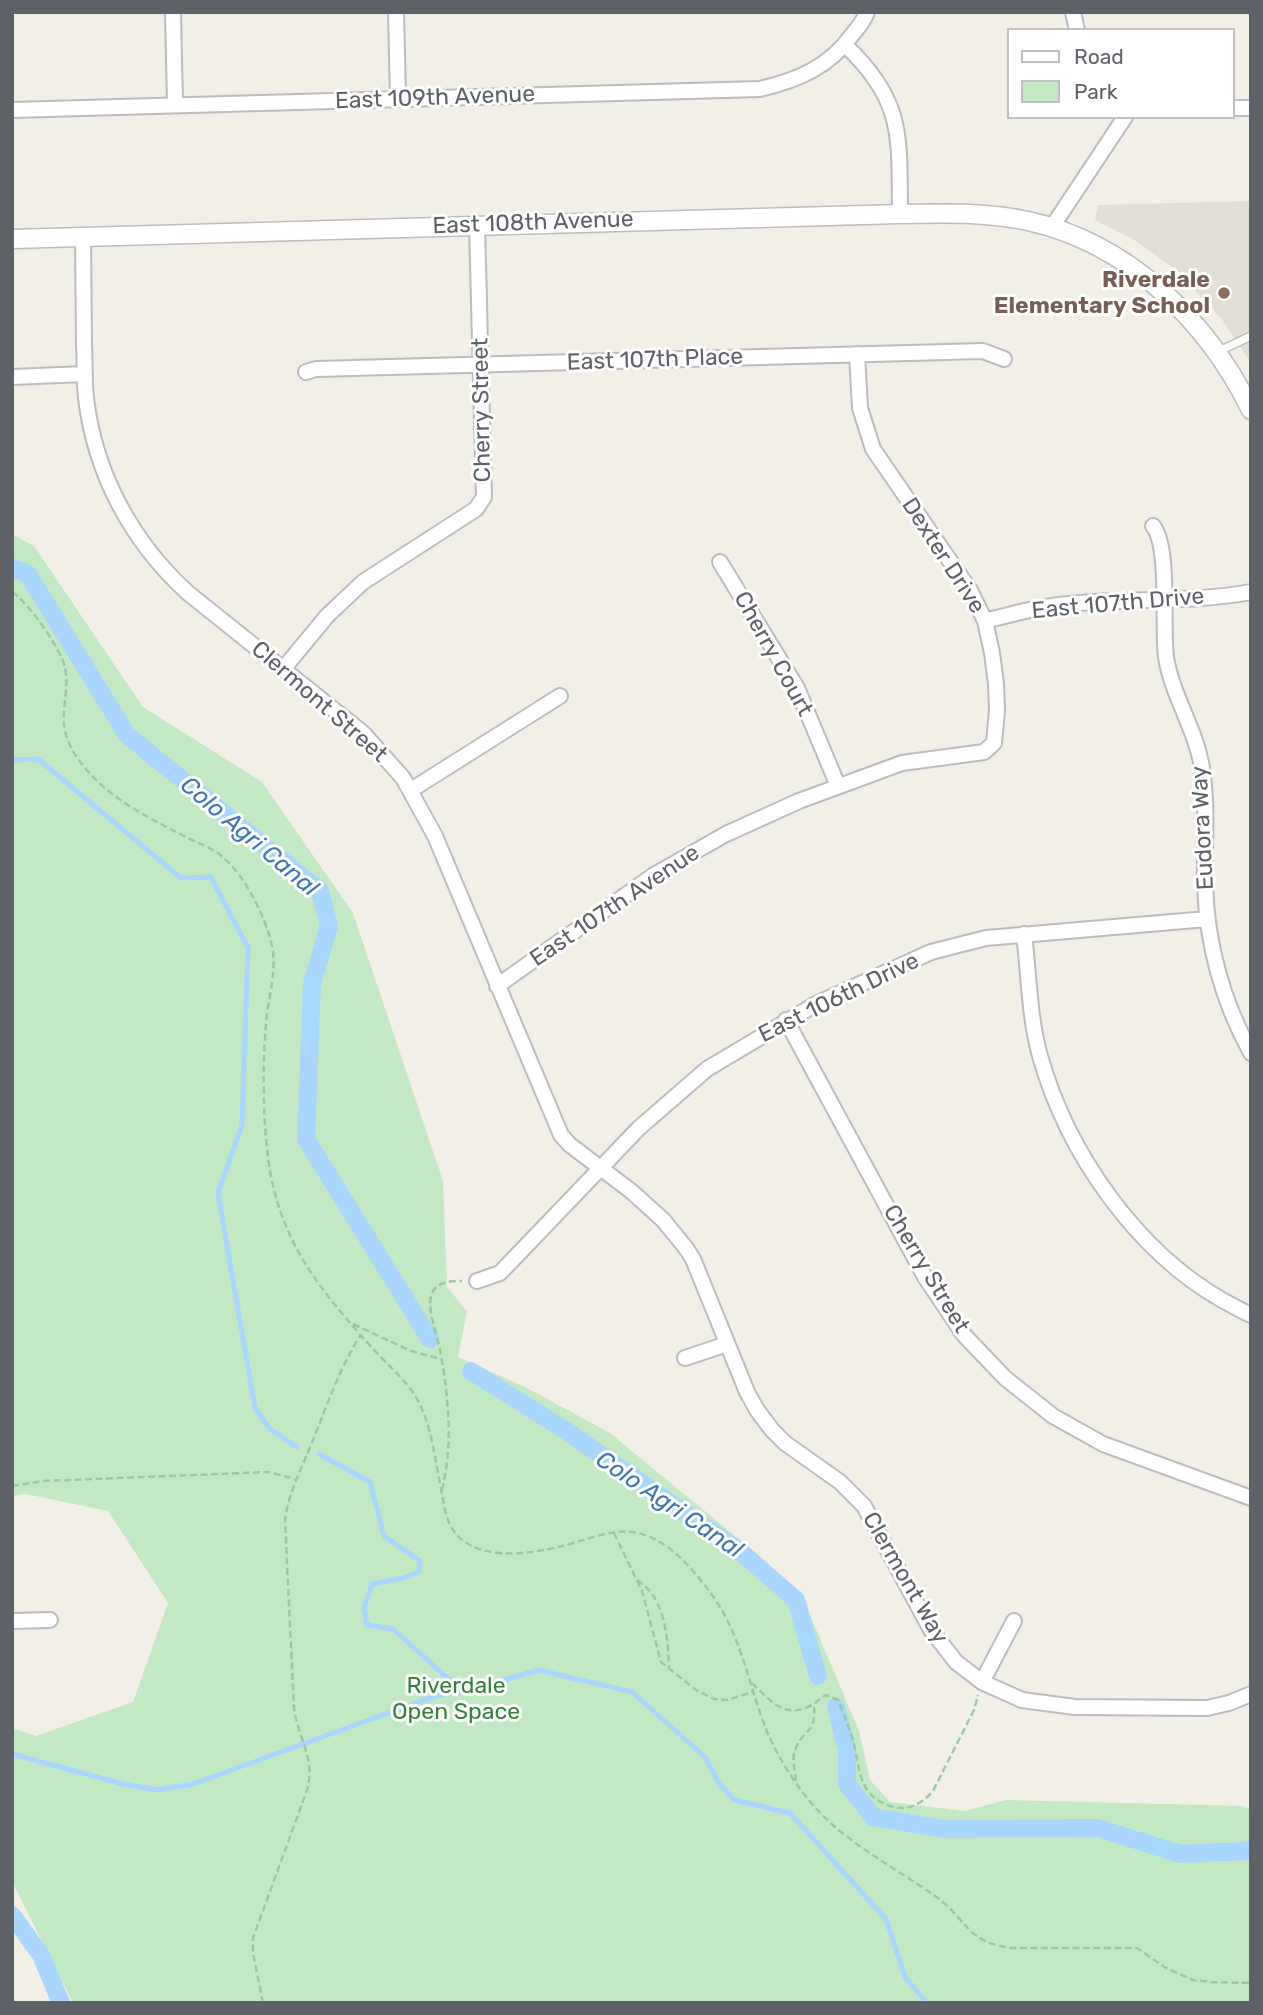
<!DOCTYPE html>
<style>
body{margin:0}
#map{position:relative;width:1263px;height:2015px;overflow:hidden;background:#f1efe6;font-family:Rubik,sans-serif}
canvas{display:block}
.frame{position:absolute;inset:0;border:14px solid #5e6268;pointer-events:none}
.legend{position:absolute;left:1007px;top:28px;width:228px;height:91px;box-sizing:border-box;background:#fff;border:2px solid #bfc0c3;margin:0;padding:9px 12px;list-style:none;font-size:21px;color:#5e6268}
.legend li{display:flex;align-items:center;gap:14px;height:35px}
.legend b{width:35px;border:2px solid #bfc0c3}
</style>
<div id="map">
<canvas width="1263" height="2015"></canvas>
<div class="frame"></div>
<ul class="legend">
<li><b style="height:9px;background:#fff"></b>Road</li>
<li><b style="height:19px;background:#c2e9c3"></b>Park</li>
</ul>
</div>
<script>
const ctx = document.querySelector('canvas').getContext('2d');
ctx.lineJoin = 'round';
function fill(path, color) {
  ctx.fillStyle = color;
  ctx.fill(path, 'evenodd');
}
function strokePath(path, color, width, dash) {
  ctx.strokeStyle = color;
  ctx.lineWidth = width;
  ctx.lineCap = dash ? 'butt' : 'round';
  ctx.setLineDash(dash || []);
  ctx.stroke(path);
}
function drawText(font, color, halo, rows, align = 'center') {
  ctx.font = font + ' Rubik,sans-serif';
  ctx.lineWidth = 6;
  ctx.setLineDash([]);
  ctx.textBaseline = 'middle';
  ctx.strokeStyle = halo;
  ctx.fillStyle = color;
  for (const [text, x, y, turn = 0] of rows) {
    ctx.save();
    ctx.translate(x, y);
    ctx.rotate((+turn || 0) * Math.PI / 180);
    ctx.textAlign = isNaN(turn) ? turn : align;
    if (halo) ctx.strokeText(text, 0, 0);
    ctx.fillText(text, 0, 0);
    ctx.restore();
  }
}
const education = new Path2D(`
 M 1251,201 L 1251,363 L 1221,318 L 1174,268 L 1131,238 L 1095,220 L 1098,205 Z`);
const green = new Path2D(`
 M 12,534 L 34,546 L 143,707 L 262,782 L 353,913 L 443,1181 L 447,1287 L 467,1311 L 458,1357 L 527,1388 L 610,1433 L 758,1555 L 802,1596 L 859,1731 L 870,1780 L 890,1802 L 965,1811 L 1006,1800 L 1241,1806 L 1251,1809 L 1251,2003 L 73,2003 L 12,1881 L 12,1728 L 36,1736 L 133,1702 L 168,1603 L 108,1511 L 26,1494 L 12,1496 Z`);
const stream = new Path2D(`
 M 12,760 L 38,759 L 181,878 L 211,877 L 248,948 L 242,1125 L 218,1193 L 255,1408 L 270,1429 L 297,1447
 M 319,1454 L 370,1482 L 384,1536 L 420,1561 L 419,1572 L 403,1578 L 372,1584 L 364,1608 L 367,1625 L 393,1629 L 463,1692 L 538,1670 L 632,1692 L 705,1757 L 718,1782 L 734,1800 L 790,1813 L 886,1919 L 905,1977 L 927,2003
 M 12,1754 L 123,1784 L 157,1790 L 193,1784 L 421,1701 L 447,1693 L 463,1692`);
const canal = new Path2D(`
 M 12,568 L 28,574 L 127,735 L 320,891 L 329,926 L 312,984 L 306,1139 L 430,1339
 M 471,1371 L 568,1432 L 742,1553 L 796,1600 L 818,1676
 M 836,1707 L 847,1750 L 847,1784 L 873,1817 L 944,1829 L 1098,1828 L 1180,1854 L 1246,1851 L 1251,1849
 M 12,1915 L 41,1955 L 61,2003`);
const path = new Path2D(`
 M 12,592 C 28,602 62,650 65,668 C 71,700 54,718 73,751 C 98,793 143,815 184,836 C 195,842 208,846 218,853 C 240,870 255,898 265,923 C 282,965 269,984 266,1025 C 262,1068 263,1134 271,1176 C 285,1250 327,1298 376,1352 C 388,1365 404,1379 414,1394 C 432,1421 435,1462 442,1494 C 444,1506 446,1519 453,1530 C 474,1561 526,1555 558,1547 C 582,1542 608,1529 632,1532 C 666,1536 693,1569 712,1595 C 742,1636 749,1688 768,1734 C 786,1774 814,1813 849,1838 C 876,1859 907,1876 935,1896 C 968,1919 964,1941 1010,1948 L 1137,1948 L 1166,1968 L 1193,1980 L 1211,1982 L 1251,1983
 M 353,1324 L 411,1351 L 441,1359
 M 12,1486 L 43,1481 L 269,1472 L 295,1479
 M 442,1490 C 453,1444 449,1402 441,1355 C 439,1340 427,1311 431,1296 C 435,1282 449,1281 462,1281
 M 614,1533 L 642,1591 L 661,1662 L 696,1690 L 714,1699 L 727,1700 L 753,1692
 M 637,1580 C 665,1597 668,1637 669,1668
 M 752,1683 C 770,1700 784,1720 812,1705 C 817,1702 820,1698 826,1695 L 838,1700 C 843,1712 848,1724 852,1737 C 861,1766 855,1797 894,1807 C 910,1811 922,1803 933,1791 L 974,1710 L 978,1695
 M 796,1781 C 795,1770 791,1757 796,1748 C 805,1726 816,1736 814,1704
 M 263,2003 L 253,1953 L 253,1938 L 307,1790 C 316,1762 298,1736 294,1709 L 285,1520 C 288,1498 296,1480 305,1459 C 323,1418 336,1374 360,1336`);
const service = new Path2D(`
 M 1217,352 L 1251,336`);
const minor = new Path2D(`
 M 173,12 L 175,105
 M 396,12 L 398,98
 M 1073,12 L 1077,30
 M 845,45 C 905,101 899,138 900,214
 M 1233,108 L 1251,108
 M 12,110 L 760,89 C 798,80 829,67 852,35 C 858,28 864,21 867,12
 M 1052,227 L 1125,117
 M 83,236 C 83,272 84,308 84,344 C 85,362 84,380 86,398 C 95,474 132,542 188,593 L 363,733 L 403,778 L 435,836 L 561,1135 L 570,1145 L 631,1191 L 663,1220 L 686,1248 L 693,1259 L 747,1392 L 757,1410 L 772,1430 L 785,1443 L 840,1482 L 864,1506 L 931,1630 L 956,1662 L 982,1682 L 1022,1700 L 1075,1707 L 1207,1708 L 1229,1703 L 1251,1694
 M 306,372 L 316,369 L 983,351 L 1004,359
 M 12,377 L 85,374
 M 1153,526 C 1170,546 1162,627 1166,657 C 1172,696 1196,729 1202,768 C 1208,807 1204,846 1205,885 C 1207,945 1222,1000 1251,1053
 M 720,562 L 797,688 L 838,786
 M 985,621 C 1013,614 1040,606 1069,604 C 1129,598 1191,603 1251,592
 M 284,668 L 327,616 L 363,582 L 476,509 L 484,497 L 477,225
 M 411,790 L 560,696
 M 1024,934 C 1029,974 1029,1017 1040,1056 C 1067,1152 1135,1250 1222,1300 C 1232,1305 1241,1311 1251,1315
 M 497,986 L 654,875 L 726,834 L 799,801 L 902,763 L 984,752 L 994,743 L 997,710 L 996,684 L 992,653 L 985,621 L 970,590 L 873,449 L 860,408 L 857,354
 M 786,1020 L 925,1277 L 964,1335 L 1005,1378 L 1053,1416 L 1103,1444 L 1251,1498
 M 477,1281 L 500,1273 L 639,1128 L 707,1069 L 816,1004 L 931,952 L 986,938 L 1207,919
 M 685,1358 L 727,1344
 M 12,1621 L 50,1620
 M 982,1682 L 1014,1621`);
const tertiary = new Path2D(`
 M 12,239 L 900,214 C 943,213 986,212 1028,221 C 1128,243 1207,320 1251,410`);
const markers = [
 [1224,293,7,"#8d6e63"]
];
const streetNames = [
 ["East 109th Avenue",435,98,-2],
 ["East 108th Avenue",533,223,-2],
 ["East 107th Place",655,360,-2],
 ["Cherry Street",482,410,-91],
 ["Dexter Drive",943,556,57],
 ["East 107th Drive",1118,604,-5],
 ["Cherry Court",773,654,61],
 ["Clermont Street",319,702,41],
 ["Eudora Way",1203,828,-93],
 ["East 107th Avenue",615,906,-34],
 ["East 106th Drive",839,998,-26],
 ["Cherry Street",926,1269,59],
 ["Clermont Way",905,1578,60]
];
const educationNames = [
 ["Riverdale",1210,280],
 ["Elementary School",1210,306]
];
const parkNames = [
 ["Riverdale",456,1686],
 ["Open Space",456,1712]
];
const waterNames = [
 ["Colo Agri Canal",249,837,40],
 ["Colo Agri Canal",669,1505,34]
];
fill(education, '#e1ded5');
fill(green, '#c2e9c3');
strokePath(stream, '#a8d6ff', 5);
strokePath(canal, '#a8d6ff', 18);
strokePath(service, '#b9bcc1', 10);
strokePath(minor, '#b9bcc1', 18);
strokePath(tertiary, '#b9bcc1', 21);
strokePath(path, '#99c8a9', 2.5, [7, 3.5]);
strokePath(service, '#fff', 7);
strokePath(minor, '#fff', 14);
strokePath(tertiary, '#fff', 18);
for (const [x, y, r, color] of markers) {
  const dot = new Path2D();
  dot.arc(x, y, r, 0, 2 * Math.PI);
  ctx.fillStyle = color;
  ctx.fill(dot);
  strokePath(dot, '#fff', 2.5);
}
drawText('23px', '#5e6268', '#fff', streetNames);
drawText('bold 23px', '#785e54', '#fff', educationNames, 'right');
drawText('23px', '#308436', '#fff', parkNames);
drawText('italic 24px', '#3d75b8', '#fff', waterNames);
</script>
